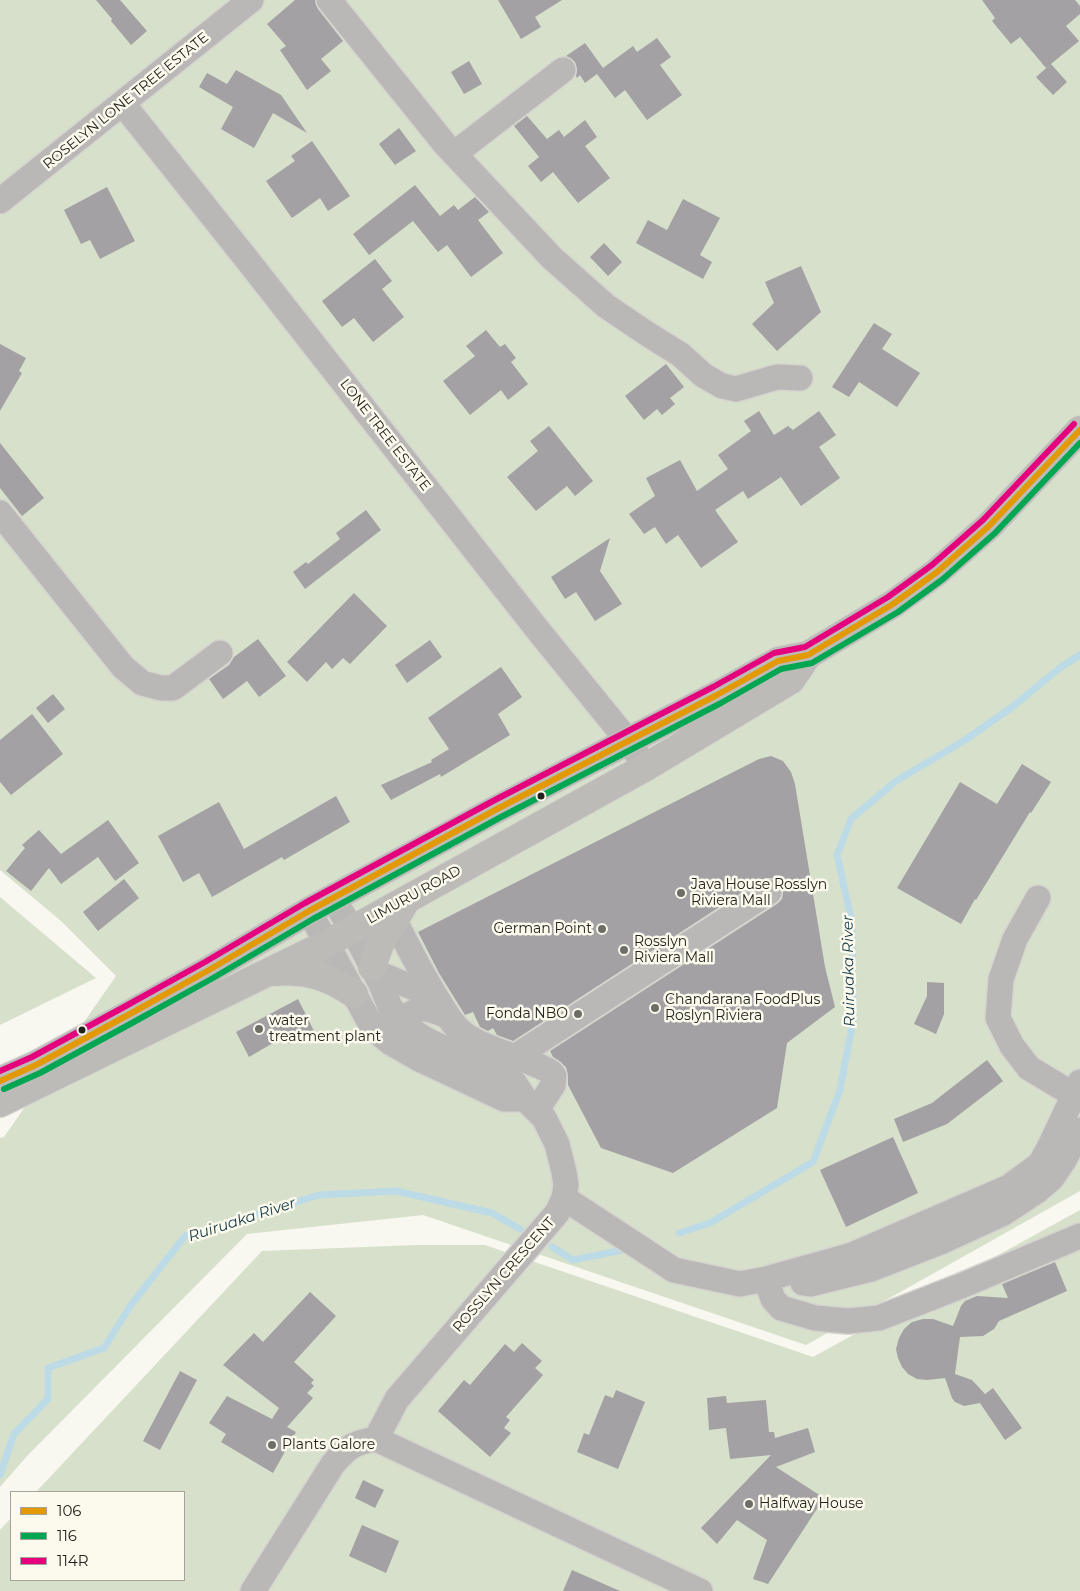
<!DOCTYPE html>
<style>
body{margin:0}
#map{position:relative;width:1080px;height:1591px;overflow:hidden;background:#f8f7f0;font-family:Montserrat,sans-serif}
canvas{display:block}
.legend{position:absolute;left:10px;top:1491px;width:175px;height:90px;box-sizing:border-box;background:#fcf9ed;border:1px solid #a5a39a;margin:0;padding:6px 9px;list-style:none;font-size:15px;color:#23221e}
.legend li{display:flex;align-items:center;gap:10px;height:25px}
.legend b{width:25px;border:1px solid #a5a39a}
</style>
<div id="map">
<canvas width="1080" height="1591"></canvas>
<ul class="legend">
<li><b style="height:6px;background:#e29903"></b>106</li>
<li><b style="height:6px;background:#00a651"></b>116</li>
<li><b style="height:6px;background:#e5007d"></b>114R</li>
</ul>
</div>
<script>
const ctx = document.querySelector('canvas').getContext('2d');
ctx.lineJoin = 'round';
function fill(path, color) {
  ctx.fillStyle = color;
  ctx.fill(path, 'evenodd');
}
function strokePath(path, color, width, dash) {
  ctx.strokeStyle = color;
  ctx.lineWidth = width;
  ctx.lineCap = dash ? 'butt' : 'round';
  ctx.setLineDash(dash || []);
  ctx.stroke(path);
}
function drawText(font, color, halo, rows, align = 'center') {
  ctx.font = font + ' Montserrat,sans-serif';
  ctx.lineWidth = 5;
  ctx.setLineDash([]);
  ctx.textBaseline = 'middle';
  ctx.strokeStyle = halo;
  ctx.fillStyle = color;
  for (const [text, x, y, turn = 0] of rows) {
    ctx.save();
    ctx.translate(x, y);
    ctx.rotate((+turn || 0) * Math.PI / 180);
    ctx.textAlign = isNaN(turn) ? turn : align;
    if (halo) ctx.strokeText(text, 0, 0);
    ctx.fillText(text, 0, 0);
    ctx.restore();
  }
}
const green = new Path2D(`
 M 0,0 L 1080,0 L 1080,1191 L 806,1345 L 423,1215 L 247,1234 L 27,1456 L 0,1487 L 0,1138 L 4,1137 L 116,976 L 61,921 L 0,870 Z
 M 0,897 L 96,978 L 0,1025 Z
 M 1080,1210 L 1080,1591 L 0,1591 L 0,1530 L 11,1518 L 11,1580 L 184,1580 L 184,1492 L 36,1492 L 262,1251 L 416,1245 L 485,1245 L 813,1357 Z`);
const stream = new Path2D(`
 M 679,1233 L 710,1223 L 813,1162 L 840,1090 L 853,1021 L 852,923 L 837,855 L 851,819 L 896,781 L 962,742 L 1011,708 L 1061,667 L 1080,655
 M 552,1247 L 573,1260 L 628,1249
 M 0,1475 L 14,1434 L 48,1399 L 48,1368 L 104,1348 L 131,1305 L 185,1236 L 319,1195 L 396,1191 L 492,1213 L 520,1229`);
const building = new Path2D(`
 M 96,0 L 120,0 L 147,31 L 131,45 L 111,21 L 112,19 Z
 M 295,0 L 315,0 L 318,9 L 343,41 L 321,59 L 331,71 L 307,90 L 280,50 L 286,46 L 267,24 Z
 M 498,0 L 562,0 L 535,17 L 541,27 L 521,39 Z
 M 982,0 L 1075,0 L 1080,6 L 1080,14 L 1066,26 L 1079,41 L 1046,68 L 1020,37 L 1011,44 L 992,21 L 995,18 Z
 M 657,38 L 671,57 L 660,65 L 682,95 L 647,120 L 625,90 L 615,98 L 597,74 L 585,83 L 580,75 L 577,78 L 576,76 L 577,69 L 575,62 L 566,56 L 585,43 L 603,68 L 633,46 L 637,52 Z
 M 469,61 L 482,84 L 464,94 L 451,72 Z
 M 1051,64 L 1067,82 L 1053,95 L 1036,77 Z
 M 236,70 L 281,95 L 307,133 L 273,113 L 254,148 L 221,129 L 233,107 L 199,87 L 207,73 L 227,84 Z
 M 527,116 L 547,139 L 559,130 L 564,137 L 585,120 L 597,137 L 585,146 L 610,178 L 578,203 L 553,172 L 541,182 L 528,166 L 539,157 L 514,126 Z
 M 399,128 L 416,151 L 395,165 L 379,144 Z
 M 312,141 L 350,196 L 328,211 L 320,198 L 292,218 L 266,181 L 295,161 L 291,156 Z
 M 415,185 L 440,216 L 454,205 L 458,210 L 475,197 L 489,212 L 478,220 L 503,253 L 471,277 L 447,245 L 438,252 L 413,221 L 369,255 L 353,234 Z
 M 107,187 L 135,241 L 100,259 L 90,240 L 81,244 L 64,210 Z
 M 683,199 L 720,218 L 700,255 L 712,262 L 703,279 L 636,243 L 648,220 L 667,230 Z
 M 604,243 L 622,262 L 608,276 L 590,257 Z
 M 375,259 L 392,281 L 382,289 L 404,317 L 373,342 L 354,318 L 342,327 L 322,301 Z
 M 801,266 L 821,312 L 777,351 L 752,324 L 774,303 L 765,282 Z
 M 874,323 L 892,334 L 882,349 L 920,373 L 897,407 L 859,382 L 849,397 L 832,387 Z
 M 486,330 L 500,347 L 505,344 L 516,358 L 511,362 L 528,384 L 508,400 L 501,390 L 470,415 L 443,381 L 475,356 L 466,346 Z
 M 0,344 L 26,358 L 19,371 L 22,373 L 0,411 Z
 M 666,364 L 684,387 L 670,398 L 675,404 L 662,415 L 657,409 L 644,420 L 625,396 Z
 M 759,411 L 774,435 L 788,426 L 793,430 L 819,411 L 836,435 L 819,447 L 840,478 L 801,506 L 781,477 L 748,499 L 743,491 L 715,510 L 738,542 L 701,568 L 678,535 L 666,544 L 655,527 L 644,534 L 629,514 L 655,496 L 646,478 L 680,460 L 697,491 L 728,469 L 718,455 L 751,431 L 744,421 Z
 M 549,426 L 593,481 L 575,496 L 567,486 L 536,511 L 507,477 L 538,451 L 530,441 Z
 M 0,443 L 44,498 L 22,516 L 0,488 Z
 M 366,510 L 381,530 L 305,589 L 293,572 L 306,562 L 308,564 L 340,539 L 336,533 Z
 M 610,538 L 600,571 L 622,604 L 595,621 L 576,592 L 565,599 L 551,577 Z
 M 354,593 L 387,626 L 350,664 L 343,658 L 332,669 L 326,662 L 307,682 L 287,662 Z
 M 258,639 L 286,676 L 259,697 L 247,681 L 223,699 L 209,679 L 229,665 L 234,657 Z
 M 430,640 L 442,657 L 407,683 L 395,665 Z
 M 501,667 L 522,697 L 498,714 L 510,735 L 441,777 L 440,774 L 391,800 L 381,785 L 432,762 L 431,760 L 449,749 L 428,718 Z
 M 53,694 L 65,709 L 48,723 L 36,708 Z
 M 32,714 L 63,754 L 11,795 L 0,782 L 0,740 Z
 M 771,756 L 783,761 L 791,772 L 795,784 L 825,967 L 835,1007 L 787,1043 L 777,1108 L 673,1173 L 601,1148 L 568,1085 L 568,1077 L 566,1067 L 553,1057 L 550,1051 L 777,904 L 782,899 L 783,892 L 781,884 L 776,879 L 769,878 L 761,880 L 513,1041 L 497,1035 L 493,1028 L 488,1031 L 480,1027 L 473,1012 L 465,1015 L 439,973 L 418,932 L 759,759 Z
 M 1022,764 L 1051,782 L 1031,813 L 1030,812 L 976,900 L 975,899 L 961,924 L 897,888 L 960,782 L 997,804 Z
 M 336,796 L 350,822 L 284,860 L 282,857 L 212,897 L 199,873 L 183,882 L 158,836 L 219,802 L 244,849 Z
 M 108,820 L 139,863 L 115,881 L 98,857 L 61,884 L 49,868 L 31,891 L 6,871 L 25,848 L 22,845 L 39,830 L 61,854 Z
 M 124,879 L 139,898 L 98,931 L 83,912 Z
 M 927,982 L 944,983 L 944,1014 L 936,1034 L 914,1024 L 927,996 Z
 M 298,999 L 314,1031 L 289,1044 L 285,1036 L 249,1057 L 236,1032 Z
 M 987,1060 L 1003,1081 L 947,1124 L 903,1142 L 894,1119 L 932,1103 Z
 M 893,1137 L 918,1193 L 846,1227 L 820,1170 Z
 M 1055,1262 L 1067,1291 L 999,1321 L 994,1329 L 983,1336 L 960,1337 L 955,1374 L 972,1380 L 985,1394 L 993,1388 L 1022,1428 L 1005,1440 L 980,1403 L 964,1406 L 955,1402 L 952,1398 L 945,1378 L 927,1380 L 917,1379 L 908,1374 L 902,1367 L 898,1358 L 896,1349 L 899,1338 L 904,1329 L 912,1322 L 923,1319 L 933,1319 L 953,1326 L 961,1306 L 965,1301 L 977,1296 L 1008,1298 L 1002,1284 Z
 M 310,1292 L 336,1316 L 294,1362 L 314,1380 L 311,1383 L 314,1386 L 307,1393 L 313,1398 L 287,1427 L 296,1432 L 273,1473 L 221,1442 L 226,1434 L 209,1423 L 227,1396 L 272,1419 L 279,1408 L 223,1365 L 254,1333 L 263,1342 Z
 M 522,1343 L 542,1361 L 535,1368 L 543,1375 L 506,1417 L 510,1420 L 504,1428 L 511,1433 L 490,1457 L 438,1411 L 464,1380 L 470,1385 L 505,1344 L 514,1352 Z
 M 180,1371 L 197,1380 L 160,1450 L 143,1441 Z
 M 616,1390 L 645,1402 L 618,1469 L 577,1452 L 584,1433 L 589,1435 L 605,1395 L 613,1398 Z
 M 726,1396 L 727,1403 L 766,1400 L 769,1432 L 774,1432 L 775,1438 L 808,1428 L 815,1452 L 776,1467 L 824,1498 L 768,1584 L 753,1579 L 767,1540 L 737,1520 L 717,1544 L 701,1528 L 771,1455 L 730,1459 L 726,1428 L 709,1430 L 707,1398 Z
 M 363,1480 L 384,1490 L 375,1508 L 355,1498 Z
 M 362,1525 L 399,1541 L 386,1573 L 349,1556 Z
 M 572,1570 L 620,1591 L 563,1591 Z`);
const minor = new Path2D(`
 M 329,0 L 444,143 L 552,258 L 606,306 L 646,333 L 681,355 L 703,375 L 722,386 L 736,389 L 777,377 L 800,378
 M 123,104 L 245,257 L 537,629 L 628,741 L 646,767
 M 454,154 L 563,70
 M 0,201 L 251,0
 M 0,513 L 123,667 L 142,683 L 161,688 L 173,688 L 220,653
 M 1038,898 L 1015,939 L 1001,979 L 998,1018 L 1012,1046 L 1029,1068 L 1074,1095
 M 333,899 L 352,929 L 381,984 L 390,1007 L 401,1021 L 408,1028 L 425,1039 L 514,1082 L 525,1099 L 544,1118 L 557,1144 L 564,1172 L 566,1185 L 564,1198 L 557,1213 L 397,1399 L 376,1439
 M 309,911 L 369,1021 L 382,1036 L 391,1043 L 419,1059 L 504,1099 L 525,1099
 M 394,919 C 408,947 422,974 438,1000 C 445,1011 452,1025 463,1033 C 489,1052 523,1056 551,1072 L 554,1076 L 553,1085 L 537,1110
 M 375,972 L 436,997
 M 400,1037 L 401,1021 C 419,1005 426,1007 447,1016
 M 493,1071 L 769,892
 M 564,1198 L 674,1270 L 740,1284 L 766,1279 L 852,1255 L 1009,1187 L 1040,1164 L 1049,1148 L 1080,1082
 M 766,1279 L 773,1299 L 781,1308 L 815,1318 L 848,1321 L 879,1318 L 961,1286 L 1080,1236
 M 803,1283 L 810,1284 L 871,1269 L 943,1241 L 1002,1214 L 1037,1191 L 1052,1178 L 1064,1160 L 1080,1130
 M 253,1591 L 333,1464 C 349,1446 353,1443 376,1439 L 700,1591`);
const major = new Path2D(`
 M 372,967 L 380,944 L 406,901
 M 274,972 C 306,970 327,975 354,994
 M 0,1081 L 36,1065 L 128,1015 L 209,970 L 309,911 L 497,809 L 717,695 L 778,661 L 808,655 L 893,604 L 937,572 L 989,526 L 1080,430
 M 0,1103 L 328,943 L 646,767 L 791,680 L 808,655`);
const bus1 = new Path2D(`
 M 0,1081 L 36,1065 L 128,1015 L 209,970 L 309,911 L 497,809 L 717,695 L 778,661 L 808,655 L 893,604 L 937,572 L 989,526 L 1080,430`);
const bus2 = new Path2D(`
 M 4,1089 L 40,1073 L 132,1023 L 213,978 L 313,919 L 501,817 L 721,703 L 781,669 L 812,663 L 898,612 L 943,579 L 995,533 L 1080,443`);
const bus3 = new Path2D(`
 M 0,1071 L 32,1057 L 124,1007 L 205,962 L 305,903 L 493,801 L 713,687 L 774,653 L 805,647 L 888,597 L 932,565 L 983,520 L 1074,424`);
const markers = [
 [541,796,4.5,"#23221e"],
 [681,893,5,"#6e6d68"],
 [602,929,5,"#6e6d68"],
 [624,950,5,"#6e6d68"],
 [655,1008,5,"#6e6d68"],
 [578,1014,5,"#6e6d68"],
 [259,1029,5,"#6e6d68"],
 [82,1030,4.5,"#23221e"],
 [272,1445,5,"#6e6d68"],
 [749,1504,5,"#6e6d68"]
];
const streetNames = [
 ["ROSELYN LONE TREE ESTATE",126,101,-39],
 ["LONE TREE ESTATE",385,435,52],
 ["LIMURU ROAD",414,895,-29],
 ["ROSSLYN CRESCENT",504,1275,-49]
];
const poiNames = [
 ["Java House Rosslyn",691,885],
 ["Riviera Mall",691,901],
 ["German Point",592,929,"right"],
 ["Rosslyn",634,942],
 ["Riviera Mall",634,958],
 ["Chandarana FoodPlus",665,1000],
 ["Roslyn Riviera",665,1016],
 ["Fonda NBO",568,1014,"right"],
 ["water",269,1021],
 ["treatment plant",269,1037],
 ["Plants Galore",282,1445],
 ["Halfway House",759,1504]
];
const waterNames = [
 ["Ruiruaka River",849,971,-91],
 ["Ruiruaka River",242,1220,-18]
];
fill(green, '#d7e0cb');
strokePath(stream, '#bcdbe7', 7);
fill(building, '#a3a1a4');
strokePath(minor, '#d5d4cf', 28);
strokePath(major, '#d5d4cf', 30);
strokePath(minor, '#bab8b7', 25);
strokePath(major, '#bcbbb7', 28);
strokePath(bus1, '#e29903', 6);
strokePath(bus2, '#00a651', 6);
strokePath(bus3, '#e5007d', 6);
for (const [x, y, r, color] of markers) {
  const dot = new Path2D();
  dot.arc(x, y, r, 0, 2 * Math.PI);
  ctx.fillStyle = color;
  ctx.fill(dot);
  strokePath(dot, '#fcf9ed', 2);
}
drawText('14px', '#23221e', '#fcf9ed', streetNames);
drawText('14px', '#23221e', '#fcf9ed', poiNames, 'left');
drawText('italic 15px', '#133a49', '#fcf9ed', waterNames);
</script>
